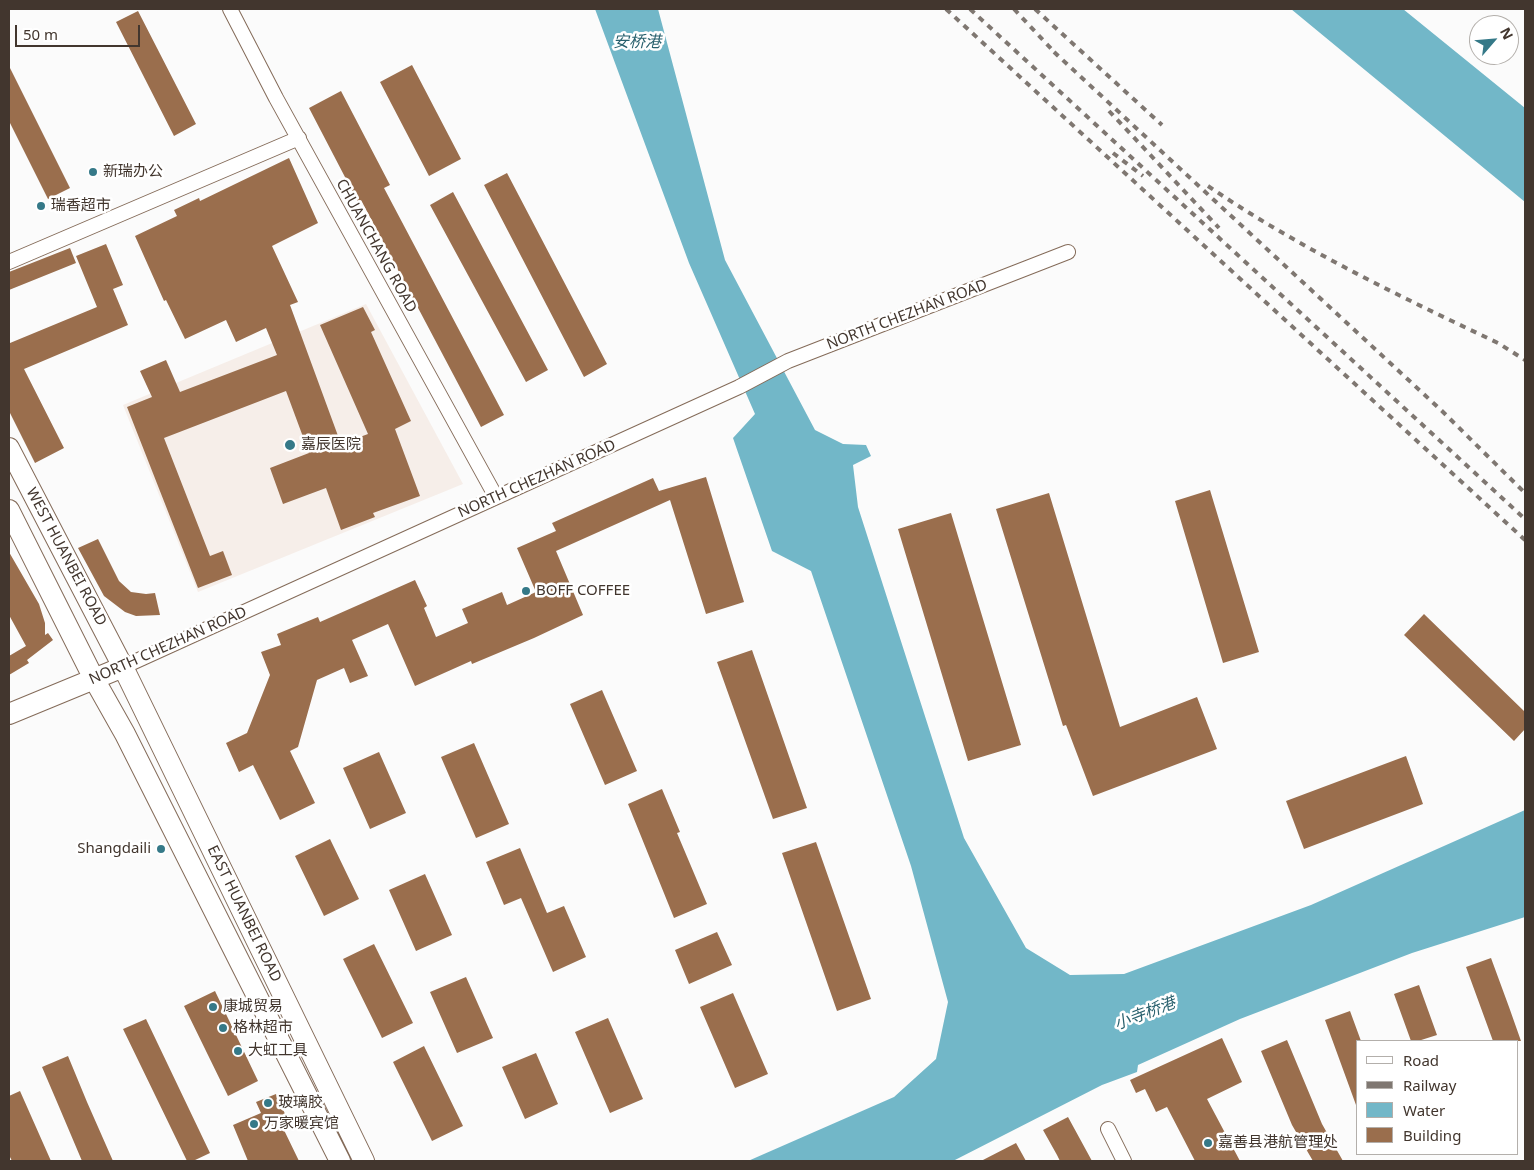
<!DOCTYPE html>
<meta charset="utf-8">
<style>
body{margin:0}
#map{position:relative;width:1534px;height:1170px;overflow:hidden;background:#fbfbfb;font-family:"Noto Sans",sans-serif}
canvas{display:block}
.frame{position:absolute;inset:0;border:10px solid #42362e;pointer-events:none}
.legend{position:absolute;left:1356px;top:1040px;width:162px;height:115px;box-sizing:border-box;background:#fff;border:1px solid #b3afab;margin:0;padding:6px 9px;list-style:none;font-size:15px;color:#42362e}
.legend li{display:flex;align-items:center;gap:10px;height:25px}
.legend b{width:25px;border:1px solid #b3afab}
.north{position:absolute;left:1469px;top:15px;width:50px;height:50px;box-sizing:border-box;background:#fff;border:1px solid #b3afab;border-radius:50%;rotate:63deg;font-size:14px;font-weight:700;line-height:20px;text-align:center;color:#42362e}
.north::after{content:'';display:block;margin:auto;width:18px;height:22px;background:#357988;clip-path:polygon(50% 0,100% 100%,50% 72%,0 100%)}
.scale{position:absolute;left:15px;top:25px;width:125px;height:22px;box-sizing:border-box;border:2px solid #42362e;border-top:0;padding-left:6px;font-size:15px;line-height:18px;white-space:nowrap;color:#42362e;-webkit-text-stroke:4px #fff;paint-order:stroke}
</style>
<div id="map">
<canvas width="1534" height="1170"></canvas>
<div class="frame"></div>
<ul class="legend">
<li><b style="height:6px;background:#fff"></b>Road</li>
<li><b style="height:6px;background:#7f7771"></b>Railway</li>
<li><b style="height:14px;background:#72b7c8"></b>Water</li>
<li><b style="height:14px;background:#9a6e4d"></b>Building</li>
</ul>
<div class="north">N</div>
<div class="scale">50 m</div>
</div>
<script>
const ctx = document.querySelector('canvas').getContext('2d');
ctx.lineJoin = 'round';
function fill(path, color) {
  ctx.fillStyle = color;
  ctx.fill(path, 'evenodd');
}
function strokePath(path, color, width, dash) {
  ctx.strokeStyle = color;
  ctx.lineWidth = width;
  ctx.lineCap = dash ? 'butt' : 'round';
  ctx.setLineDash(dash || []);
  ctx.stroke(path);
}
function drawText(font, color, halo, rows, align = 'center') {
  ctx.font = font + ' "Noto Sans","Noto Sans SC",sans-serif';
  ctx.lineWidth = 5;
  ctx.setLineDash([]);
  ctx.textBaseline = 'middle';
  ctx.strokeStyle = halo;
  ctx.fillStyle = color;
  for (const [text, x, y, turn = 0] of rows) {
    ctx.save();
    ctx.translate(x, y);
    ctx.rotate((+turn || 0) * Math.PI / 180);
    ctx.textAlign = isNaN(turn) ? turn : align;
    if (halo) ctx.strokeText(text, 0, 0);
    ctx.fillText(text, 0, 0);
    ctx.restore();
  }
}
const built = new Path2D(`
 M 366,304 L 463,484 L 198,592 L 123,405 Z`);
const water = new Path2D(`
 M 595,9 L 658,9 L 725,260 L 815,430 L 843,444 L 866,445 L 871,456 L 853,465 L 858,507 L 964,838 L 1026,948 L 1070,975 L 1124,974 L 1311,905 L 1525,810 L 1525,917 L 1412,953 L 1240,1019 L 1138,1065 L 1137,1072 L 1102,1085 L 953,1161 L 748,1161 L 894,1097 L 936,1059 L 948,1002 L 911,866 L 811,571 L 772,551 L 733,438 L 755,414 L 689,263 Z
 M 1291,9 L 1403,9 L 1525,108 L 1525,202 Z`);
const building = new Path2D(`
 M 138,11 L 196,124 L 174,136 L 116,22 Z
 M 412,65 L 461,159 L 429,176 L 380,82 Z
 M 9,66 L 70,188 L 48,199 L 9,121 Z
 M 341,91 L 390,185 L 384,188 L 504,415 L 481,427 L 361,200 L 358,202 L 309,108 Z
 M 289,158 L 318,223 L 272,246 L 298,302 L 290,305 L 341,444 L 368,434 L 320,325 L 363,307 L 375,330 L 371,332 L 411,421 L 395,429 L 420,496 L 373,513 L 375,517 L 341,530 L 326,488 L 283,504 L 270,468 L 309,453 L 286,391 L 164,438 L 210,556 L 223,551 L 232,575 L 198,588 L 127,407 L 152,397 L 140,371 L 166,360 L 180,392 L 277,355 L 266,328 L 236,342 L 226,320 L 185,339 L 166,300 L 164,301 L 135,236 L 177,216 L 174,210 L 199,198 L 200,201 Z
 M 507,173 L 607,364 L 584,377 L 484,185 Z
 M 453,192 L 548,370 L 526,382 L 430,205 Z
 M 106,244 L 123,285 L 113,289 L 128,325 L 24,369 L 64,448 L 35,463 L 9,411 L 9,340 L 10,343 L 97,307 L 76,256 Z
 M 70,248 L 76,263 L 9,290 L 9,272 Z
 M 706,477 L 744,602 L 706,614 L 670,500 L 556,551 L 583,615 L 534,638 L 472,664 L 471,661 L 415,686 L 388,624 L 352,640 L 368,676 L 350,683 L 344,668 L 317,680 L 298,747 L 290,751 L 315,803 L 280,820 L 253,765 L 239,772 L 226,743 L 247,733 L 270,675 L 261,652 L 281,645 L 277,634 L 318,617 L 320,622 L 415,580 L 427,606 L 424,608 L 436,637 L 468,623 L 462,609 L 502,592 L 507,605 L 536,592 L 517,548 L 556,531 L 552,523 L 653,478 L 659,491 Z
 M 1210,490 L 1259,652 L 1223,663 L 1175,501 Z
 M 1049,493 L 1120,727 L 1197,697 L 1217,749 L 1093,796 L 1066,725 L 1063,726 L 996,509 Z
 M 951,513 L 1021,745 L 968,761 L 898,529 Z
 M 98,539 L 119,581 L 131,592 L 146,594 L 155,593 L 160,615 L 136,616 L 125,612 L 104,596 L 78,548 Z
 M 9,552 L 39,604 L 45,623 L 45,635 L 48,633 L 53,640 L 27,660 L 29,663 L 9,675 L 9,656 L 26,646 L 9,615 Z
 M 1424,614 L 1525,712 L 1525,729 L 1514,741 L 1404,635 Z
 M 752,650 L 807,808 L 773,819 L 717,662 Z
 M 602,690 L 637,771 L 605,785 L 570,704 Z
 M 474,743 L 509,824 L 476,838 L 441,757 Z
 M 379,752 L 406,813 L 370,829 L 343,768 Z
 M 1406,756 L 1423,804 L 1304,849 L 1286,801 Z
 M 662,789 L 680,832 L 677,833 L 707,904 L 674,918 L 628,804 Z
 M 330,839 L 359,899 L 324,916 L 295,856 Z
 M 816,842 L 871,999 L 837,1011 L 782,853 Z
 M 520,848 L 547,913 L 564,906 L 586,957 L 553,972 L 521,898 L 504,905 L 486,862 Z
 M 425,874 L 452,935 L 416,951 L 389,890 Z
 M 717,932 L 732,965 L 689,984 L 675,950 Z
 M 374,944 L 413,1023 L 382,1038 L 343,959 Z
 M 1491,958 L 1509,1007 L 1521,1041 L 1493,1041 L 1466,967 Z
 M 466,977 L 493,1038 L 457,1053 L 430,992 Z
 M 1419,985 L 1437,1035 L 1418,1041 L 1411,1041 L 1394,994 Z
 M 215,991 L 258,1081 L 228,1096 L 184,1006 Z
 M 733,993 L 768,1074 L 735,1088 L 700,1007 Z
 M 1350,1011 L 1361,1041 L 1358,1041 L 1356,1105 L 1325,1020 Z
 M 608,1018 L 643,1099 L 610,1113 L 575,1032 Z
 M 146,1019 L 210,1153 L 193,1161 L 187,1161 L 123,1029 Z
 M 1222,1038 L 1242,1082 L 1207,1099 L 1240,1161 L 1195,1161 L 1167,1107 L 1156,1112 L 1145,1089 L 1136,1093 L 1130,1080 Z
 M 1287,1040 L 1322,1124 L 1343,1161 L 1313,1161 L 1292,1125 L 1261,1051 Z
 M 424,1046 L 463,1126 L 432,1141 L 393,1062 Z
 M 536,1053 L 558,1104 L 525,1119 L 502,1067 Z
 M 68,1056 L 87,1102 L 113,1161 L 82,1161 L 57,1102 L 42,1067 Z
 M 20,1091 L 47,1152 L 51,1161 L 12,1161 L 9,1155 L 9,1096 Z
 M 276,1094 L 290,1125 L 283,1128 L 299,1161 L 248,1161 L 233,1125 L 261,1113 L 256,1102 Z
 M 1068,1117 L 1092,1161 L 1060,1161 L 1057,1155 L 1043,1130 Z
 M 1016,1143 L 1026,1161 L 981,1161 Z`);
const street = new Path2D(`
 M 230,9 L 276,98 L 496,497
 M 9,262 L 299,138
 M 123,667 L 739,387 L 788,361 L 1068,252
 M 1108,1129 L 1124,1161`);
const secondary = new Path2D(`
 M 9,448 L 123,667 L 364,1161
 M 9,510 L 94,679 L 125,734 L 340,1161
 M 9,714 L 123,667`);
const rail = new Path2D(`
 M 946,9 L 1525,540
 M 970,9 L 1525,519
 M 1014,9 L 1058,56
 M 1035,9 L 1162,125
 M 1054,52 L 1442,411 L 1525,493
 M 1109,111 L 1219,228
 M 1113,153 L 1143,176
 M 1208,186 C 1299,248 1399,296 1498,343 L 1525,360`);
const markers = [
 [93,172,5,"#357988"],
 [41,206,5,"#357988"],
 [290,445,6,"#357988"],
 [526,591,5,"#357988"],
 [161,849,5,"#357988"],
 [213,1007,5,"#357988"],
 [223,1028,5,"#357988"],
 [238,1051,5,"#357988"],
 [268,1103,5,"#357988"],
 [254,1124,5,"#357988"],
 [1208,1143,5,"#357988"]
];
const poiNames = [
 ["新瑞办公",103,172],
 ["瑞香超市",51,206],
 ["嘉辰医院",301,445],
 ["BOFF COFFEE",536,591],
 ["Shangdaili",151,849,"right"],
 ["康城贸易",223,1007],
 ["格林超市",233,1028],
 ["大虹工具",248,1051],
 ["玻璃胶",278,1103],
 ["万家暖宾馆",264,1124],
 ["嘉善县港航管理处",1218,1143]
];
const streetNames = [
 ["CHUANCHANG ROAD",376,246,61],
 ["NORTH CHEZHAN ROAD",907,315,-21],
 ["NORTH CHEZHAN ROAD",537,479,-24],
 ["WEST HUANBEI ROAD",66,557,62],
 ["NORTH CHEZHAN ROAD",168,646,-24],
 ["EAST HUANBEI ROAD",244,914,64]
];
const waterNames = [
 ["安桥港",637,42],
 ["小寺桥港",1145,1014,-21]
];
fill(built, '#f6eee9');
fill(water, '#72b7c8');
fill(building, '#9a6e4d');
strokePath(street, '#846b59', 16);
strokePath(secondary, '#846b59', 22);
strokePath(street, '#fff', 14);
strokePath(secondary, '#fff', 20);
strokePath(rail, '#7f7771', 4, [6, 6]);
for (const [x, y, r, color] of markers) {
  const dot = new Path2D();
  dot.arc(x, y, r, 0, 2 * Math.PI);
  ctx.fillStyle = color;
  ctx.fill(dot);
  strokePath(dot, '#fff', 2);
}
drawText('15px', '#42362e', '#fff', poiNames, 'left');
drawText('15px', '#42362e', '#fff', streetNames);
drawText('italic 16px', '#28606d', '#fff', waterNames);
</script>
